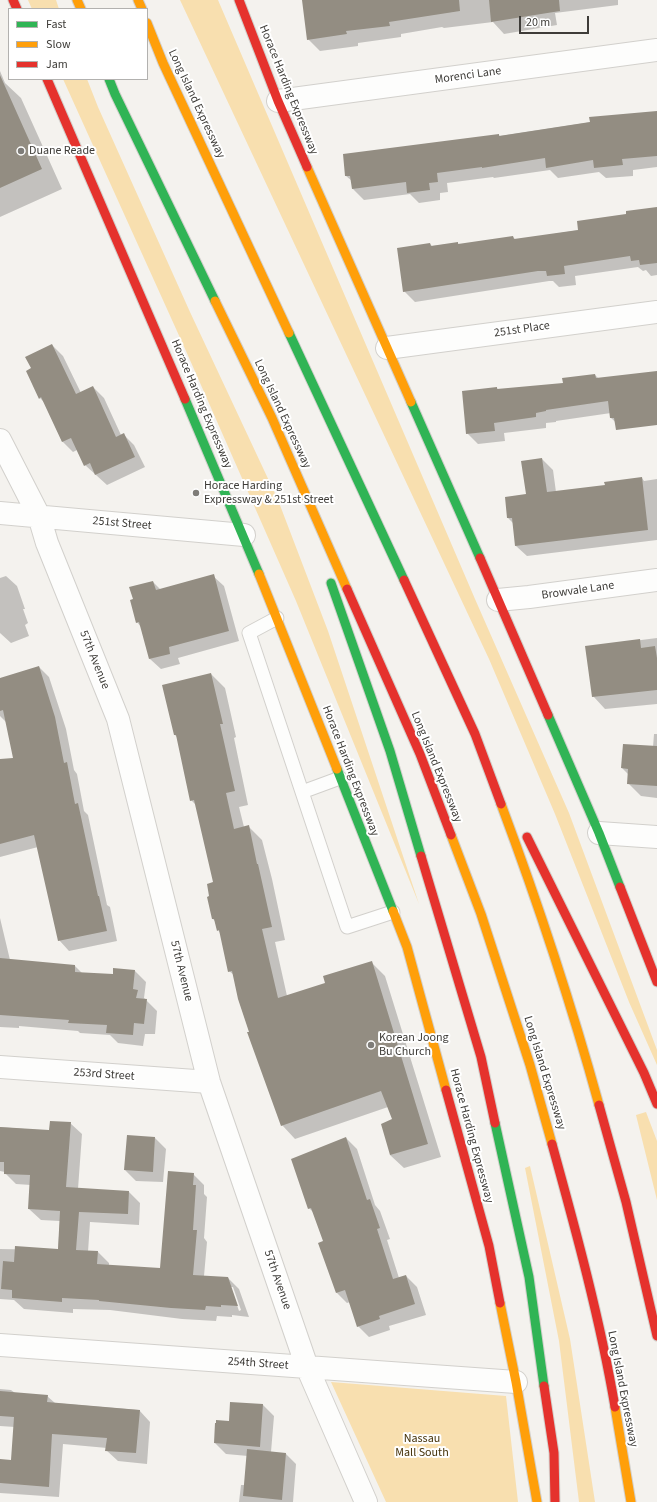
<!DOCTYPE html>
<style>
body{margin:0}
#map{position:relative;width:657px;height:1502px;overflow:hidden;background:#f4f2ee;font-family:"Source Sans 3",sans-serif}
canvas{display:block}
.legend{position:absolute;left:8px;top:8px;width:140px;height:72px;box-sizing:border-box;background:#fff;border:1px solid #b2b1af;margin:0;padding:5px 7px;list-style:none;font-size:12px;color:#3e3c38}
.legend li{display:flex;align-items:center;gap:8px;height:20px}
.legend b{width:20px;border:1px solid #b2b1af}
.scale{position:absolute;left:519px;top:16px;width:70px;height:18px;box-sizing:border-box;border:2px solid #3e3c38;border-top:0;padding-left:5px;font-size:12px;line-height:14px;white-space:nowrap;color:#3e3c38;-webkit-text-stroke:3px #fff;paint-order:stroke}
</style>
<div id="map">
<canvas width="657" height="1502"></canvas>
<ul class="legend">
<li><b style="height:5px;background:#30b455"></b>Fast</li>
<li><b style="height:5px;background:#ff9f0a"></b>Slow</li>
<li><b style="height:5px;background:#e5322d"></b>Jam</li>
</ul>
<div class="scale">20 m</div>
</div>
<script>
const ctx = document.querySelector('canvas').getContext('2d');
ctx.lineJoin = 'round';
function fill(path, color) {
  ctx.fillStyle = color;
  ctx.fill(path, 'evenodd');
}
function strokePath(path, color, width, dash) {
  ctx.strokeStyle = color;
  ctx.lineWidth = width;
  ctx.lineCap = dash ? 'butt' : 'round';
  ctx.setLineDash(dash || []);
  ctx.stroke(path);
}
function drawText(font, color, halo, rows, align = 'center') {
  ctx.font = font + ' "Source Sans 3",sans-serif';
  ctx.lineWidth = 4;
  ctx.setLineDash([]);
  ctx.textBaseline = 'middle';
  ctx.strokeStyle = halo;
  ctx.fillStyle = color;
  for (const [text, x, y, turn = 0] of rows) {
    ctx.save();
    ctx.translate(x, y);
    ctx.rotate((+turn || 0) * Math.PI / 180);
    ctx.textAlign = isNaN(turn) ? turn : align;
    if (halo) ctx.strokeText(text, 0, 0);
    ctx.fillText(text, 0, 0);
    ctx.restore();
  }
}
const green = new Path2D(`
 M 28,0 L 56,0 L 59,9 L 32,9 Z
 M 180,0 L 218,0 L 475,599 L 569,813 L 657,1050 L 657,1065 L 629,1002 L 555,814 L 489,659 Z
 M 63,79 L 87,79 L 98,107 L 190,312 L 278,500 L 328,631 L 419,904 L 296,601 L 186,351 Z
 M 646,1112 L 657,1141 L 657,1200 L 636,1115 Z
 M 530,1166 L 570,1339 L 595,1502 L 579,1502 L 559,1341 L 525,1168 Z
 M 331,1382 L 506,1396 L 518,1502 L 386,1502 Z`);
const shadow = new Path2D(`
 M 303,0 L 618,0 L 618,5 L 555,13 L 557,25 L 504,34 L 493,22 L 444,28 L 442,27 L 401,34 L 401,37 L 358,43 L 358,46 L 320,51 L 308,39 Z
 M 0,71 L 5,83 L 21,98 L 62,189 L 0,217 Z
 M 657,112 L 657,167 L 633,170 L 633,176 L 606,178 L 599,172 L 558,178 L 550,170 L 494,178 L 493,177 L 447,183 L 448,192 L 440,193 L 440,200 L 419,203 L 410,194 L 364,200 L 353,189 L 352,181 L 346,176 L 499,135 L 500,136 Z
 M 657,212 L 657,275 L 651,276 L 646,270 L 643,271 L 638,267 L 575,276 L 576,285 L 559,287 L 553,281 L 549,281 L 415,302 L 404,291 L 430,244 L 432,246 L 458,243 L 459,245 L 513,237 L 516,240 L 579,230 Z
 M 52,345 L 63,356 L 81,393 L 93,387 L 104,398 L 121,435 L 123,434 L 134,445 L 145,467 L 107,485 L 85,465 L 77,450 L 73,452 L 62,441 L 45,403 L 40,398 L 32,369 Z
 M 657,372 L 657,423 L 622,428 L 611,418 L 611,413 L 556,421 L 556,422 L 546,423 L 546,428 L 504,433 L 505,441 L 478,444 L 467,433 L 497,388 L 499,390 L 564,384 L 595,375 L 599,379 Z
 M 542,459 L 553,470 L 556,492 L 606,486 L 642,478 L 644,481 L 657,479 L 657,540 L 527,556 L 516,546 L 513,523 L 508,518 L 527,495 Z
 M 6,576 L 17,586 L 25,609 L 23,609 L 28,623 L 25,625 L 29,636 L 11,643 L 0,633 L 0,578 Z
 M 213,576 L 224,586 L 239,641 L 178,658 L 180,664 L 161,669 L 150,659 L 141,627 L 137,622 L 134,600 L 153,582 L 161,590 Z
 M 657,638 L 657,704 L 605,709 L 593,696 L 586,647 Z
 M 39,667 L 49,677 L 66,729 L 74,770 L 77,774 L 84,811 L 88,815 L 107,905 L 110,907 L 117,941 L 69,951 L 59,940 L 38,847 L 0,857 L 0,827 L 26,796 L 6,722 L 0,716 L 0,679 Z
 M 211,674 L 225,688 L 236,737 L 234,738 L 248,805 L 239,807 L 244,827 L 248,826 L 262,840 L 272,879 L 285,940 L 275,942 L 287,996 L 326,984 L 371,962 L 385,976 L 441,1157 L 404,1168 L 390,1155 L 393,1120 L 388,1107 L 295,1139 L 282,1125 L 250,1032 L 234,975 L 229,971 L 221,934 L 218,930 L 216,922 L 213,919 L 214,883 L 197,806 L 191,800 L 177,737 L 175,735 Z
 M 654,734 L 657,734 L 657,798 L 641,796 L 628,783 L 629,775 L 622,768 L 653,747 Z
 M 0,918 L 10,960 L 75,966 L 82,973 L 113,975 L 135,971 L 146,982 L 144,998 L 157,1011 L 155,1034 L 145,1034 L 143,1046 L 118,1043 L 110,1035 L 80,1033 L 78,1031 L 19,1026 L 19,1028 L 0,1027 Z
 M 70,1123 L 82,1134 L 78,1189 L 129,1192 L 140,1203 L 139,1225 L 90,1222 L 88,1252 L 98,1252 L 109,1263 L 109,1266 L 160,1269 L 193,1174 L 204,1185 L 204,1194 L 207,1197 L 204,1238 L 207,1242 L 204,1276 L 228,1278 L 239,1289 L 249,1317 L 232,1315 L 232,1317 L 217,1316 L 216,1321 L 182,1319 L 110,1310 L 73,1309 L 73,1313 L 24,1309 L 14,1300 L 0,1299 L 0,1249 L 58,1250 L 60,1221 L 41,1220 L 29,1209 L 31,1185 L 16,1184 L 5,1173 L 5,1172 L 0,1171 L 0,1127 L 50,1131 ZM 231,1287 L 233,1287 L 241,1310 L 239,1311 Z
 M 155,1138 L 166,1149 L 163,1182 L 136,1181 L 125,1170 Z
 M 346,1138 L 357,1149 L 375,1205 L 380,1211 L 390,1239 L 387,1240 L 399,1278 L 406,1276 L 417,1287 L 426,1315 L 389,1326 L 390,1330 L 369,1337 L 358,1326 L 350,1302 L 347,1303 L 337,1293 L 324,1242 L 315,1214 L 309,1208 Z
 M 0,1389 L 11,1390 L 15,1393 L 47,1396 L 55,1403 L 139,1410 L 150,1422 L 147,1464 L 118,1461 L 106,1450 L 107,1448 L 63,1444 L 59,1497 L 0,1493 L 0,1460 L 12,1461 L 15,1427 L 0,1426 Z
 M 231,1403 L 263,1405 L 274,1416 L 271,1452 L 286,1454 L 296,1464 L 293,1502 L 239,1502 L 241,1485 L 245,1485 L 248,1456 L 226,1454 L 215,1443 L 230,1423 Z`);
const building = new Path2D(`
 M 302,0 L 459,0 L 460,11 L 389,22 L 390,26 L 346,31 L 347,34 L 307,40 Z
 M 489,0 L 559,0 L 560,11 L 491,22 Z
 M 0,75 L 42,169 L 0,188 Z
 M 657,111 L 657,156 L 622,159 L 623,165 L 594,168 L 593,160 L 546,168 L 545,158 L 482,168 L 482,167 L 437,173 L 438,182 L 429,183 L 430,190 L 407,193 L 406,182 L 352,189 L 350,176 L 345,176 L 343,154 L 499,134 L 499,136 L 590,122 L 589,117 Z
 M 657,207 L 657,263 L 640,265 L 639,260 L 631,261 L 630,256 L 564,266 L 565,274 L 547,276 L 546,271 L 538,271 L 403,292 L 397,248 L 430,243 L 431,246 L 458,242 L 458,244 L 513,236 L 514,239 L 578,230 L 577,221 L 626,214 L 626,211 Z
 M 52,344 L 76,394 L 93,386 L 116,437 L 124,433 L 135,457 L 95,475 L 90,463 L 84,466 L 71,438 L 62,442 L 41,397 L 39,399 L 26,371 L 31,368 L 25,357 Z
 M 657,371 L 657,425 L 616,430 L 614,418 L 610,418 L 608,401 L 546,410 L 546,411 L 536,413 L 536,417 L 494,423 L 495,431 L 466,434 L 462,391 L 497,387 L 497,389 L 563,383 L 562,378 L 595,374 L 596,378 Z
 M 542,458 L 547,492 L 605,485 L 604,482 L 642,477 L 648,530 L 515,546 L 512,518 L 507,518 L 505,497 L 526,494 L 521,461 Z
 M 214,574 L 229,631 L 169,647 L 170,654 L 149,659 L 139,622 L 136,623 L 130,600 L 133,599 L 129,587 L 153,581 L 156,590 Z
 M 640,639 L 641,648 L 655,646 L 657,658 L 657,690 L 592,697 L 585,646 Z
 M 39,666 L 55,717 L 64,763 L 67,762 L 75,804 L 78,803 L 98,896 L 99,896 L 107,931 L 58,941 L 34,835 L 0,844 L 0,759 L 13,758 L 3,710 L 0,711 L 0,678 Z
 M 211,673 L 223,724 L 220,724 L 235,791 L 226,793 L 234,829 L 249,825 L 257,864 L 258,864 L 272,927 L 262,929 L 278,998 L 325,983 L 323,976 L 372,961 L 428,1144 L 390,1155 L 381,1124 L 392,1119 L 381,1091 L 281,1126 L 247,1032 L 249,1032 L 238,999 L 232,971 L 228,972 L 219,930 L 217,931 L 214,919 L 212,919 L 207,897 L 209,896 L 207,884 L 213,882 L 194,800 L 190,801 L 176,735 L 174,735 L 162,685 Z
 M 623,744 L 657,746 L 657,786 L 627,784 L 628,769 L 621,768 Z
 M 0,958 L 75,965 L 75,972 L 113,974 L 113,968 L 135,970 L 133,989 L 138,990 L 136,998 L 147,999 L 144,1024 L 134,1023 L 133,1035 L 106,1033 L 107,1025 L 68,1023 L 69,1020 L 0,1015 Z
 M 50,1121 L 71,1122 L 66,1187 L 129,1191 L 128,1214 L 79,1212 L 76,1250 L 98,1251 L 97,1264 L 160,1268 L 168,1171 L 194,1173 L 193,1185 L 196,1185 L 193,1230 L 197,1230 L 193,1275 L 228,1277 L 238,1306 L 221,1305 L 221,1307 L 206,1306 L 205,1310 L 171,1308 L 99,1301 L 99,1300 L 62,1298 L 62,1302 L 12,1298 L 12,1290 L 1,1289 L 3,1261 L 14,1262 L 15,1246 L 58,1249 L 60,1211 L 28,1209 L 30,1175 L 4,1174 L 4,1162 L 0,1162 L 0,1127 L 49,1130 Z
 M 127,1135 L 155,1137 L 153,1172 L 124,1170 Z
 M 346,1137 L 367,1200 L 370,1199 L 380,1228 L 377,1229 L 393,1279 L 406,1275 L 415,1304 L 379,1316 L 380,1319 L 357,1327 L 345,1290 L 336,1293 L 318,1243 L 323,1241 L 311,1208 L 308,1209 L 291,1159 Z
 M 0,1391 L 48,1395 L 47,1402 L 140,1410 L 136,1453 L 105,1451 L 107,1438 L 52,1434 L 49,1487 L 0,1483 L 0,1459 L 11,1460 L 14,1417 L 0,1416 Z
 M 230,1402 L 263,1404 L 260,1447 L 214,1443 L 215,1423 L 216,1423 L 216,1420 L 229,1421 Z
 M 247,1449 L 286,1453 L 282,1500 L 243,1496 Z`);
const lane = new Path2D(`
 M 277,618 L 249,633 L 347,927 L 393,912
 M 302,792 L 340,778`);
const street = new Path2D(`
 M 278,101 L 657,50
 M 387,348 L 657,312
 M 0,440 L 39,516 L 47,543 L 118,719 L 209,1082 L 307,1367 L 366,1502
 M 0,513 L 244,535
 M 498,600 L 529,597 L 657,580
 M 599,833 L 657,837
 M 0,1067 L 209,1082
 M 0,1345 L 516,1382`);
const fast = new Path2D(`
 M 109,79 L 115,94 L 215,301
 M 289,333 L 404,580
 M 185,399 L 259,574
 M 411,402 L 480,558
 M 331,583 L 390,751 L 421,856
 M 548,715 L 599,833 L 620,887
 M 337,769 L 393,911
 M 495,1123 L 529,1277 L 544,1386`);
const slow = new Path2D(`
 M 77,0 L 81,9
 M 138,0 L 142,9
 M 147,23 L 163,63 L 289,333
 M 307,167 L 411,402
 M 215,301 L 272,418 L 347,589
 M 259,574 L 337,769
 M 501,804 C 538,903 571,1003 599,1105
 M 451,835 L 481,914 L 530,1065 L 552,1144
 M 393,911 L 407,947 L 446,1090
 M 500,1303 L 516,1382 L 537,1502
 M 615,1407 L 631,1502`);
const jam = new Path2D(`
 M 13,0 L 17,9
 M 239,0 L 278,101 L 307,167
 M 47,79 L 185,399
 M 480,558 L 548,715
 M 404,580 L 475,734 L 501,804
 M 347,589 L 420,754 L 451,835
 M 527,837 L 644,1073 L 657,1104
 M 421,856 L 481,1057 L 495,1123
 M 620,887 L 657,982
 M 446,1090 L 489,1246 L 500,1303
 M 599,1105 L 626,1202 L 657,1336
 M 552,1144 C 576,1231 600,1319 615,1407
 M 544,1386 L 554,1453 L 555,1502`);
const markers = [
 [21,151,4,"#7e7c78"],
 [196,493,4,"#7e7c78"],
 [371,1045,4,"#7e7c78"]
];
const streetNames = [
 ["Morenci Lane",468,76,-8],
 ["Horace Harding Expressway",288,90,68],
 ["Long Island Expressway",196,104,65],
 ["251st Place",522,330,-8],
 ["Horace Harding Expressway",201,404,67],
 ["Long Island Expressway",282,414,65],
 ["251st Street",122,524,5],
 ["Browvale Lane",578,591,-8],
 ["57th Avenue",94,660,68],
 ["Long Island Expressway",436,767,68],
 ["Horace Harding Expressway",350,771,69],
 ["57th Avenue",181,971,76],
 ["Long Island Expressway",544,1073,73],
 ["253rd Street",104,1075,4],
 ["Horace Harding Expressway",471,1136,75],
 ["57th Avenue",277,1280,71],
 ["254th Street",258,1364,4],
 ["Long Island Expressway",622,1389,79]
];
const poiNames = [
 ["Duane Reade",29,151],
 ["Horace Harding",204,486],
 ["Expressway & 251st Street",204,500],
 ["Korean Joong",379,1038],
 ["Bu Church",379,1052]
];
const parkNames = [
 ["Nassau",422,1439],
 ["Mall South",422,1453]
];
fill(green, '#f8dfaf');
fill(shadow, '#0003');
fill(building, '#938d82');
strokePath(lane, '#d2d0cc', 15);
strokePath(street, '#d2d0cc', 24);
strokePath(fast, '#d2d0cc', 11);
strokePath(slow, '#d2d0cc', 11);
strokePath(jam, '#d2d0cc', 11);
strokePath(lane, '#fdfdfc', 13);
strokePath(street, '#fdfdfc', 22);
strokePath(fast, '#30b455', 9);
strokePath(slow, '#ff9f0a', 9);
strokePath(jam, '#e5322d', 9);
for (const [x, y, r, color] of markers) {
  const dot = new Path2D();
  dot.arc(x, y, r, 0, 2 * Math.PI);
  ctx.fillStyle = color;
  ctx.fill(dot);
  strokePath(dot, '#fff', 1.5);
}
drawText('12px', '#3e3c38', '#fff', streetNames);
drawText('12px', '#3e3c38', '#fff', poiNames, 'left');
drawText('12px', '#453209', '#fff', parkNames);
</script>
